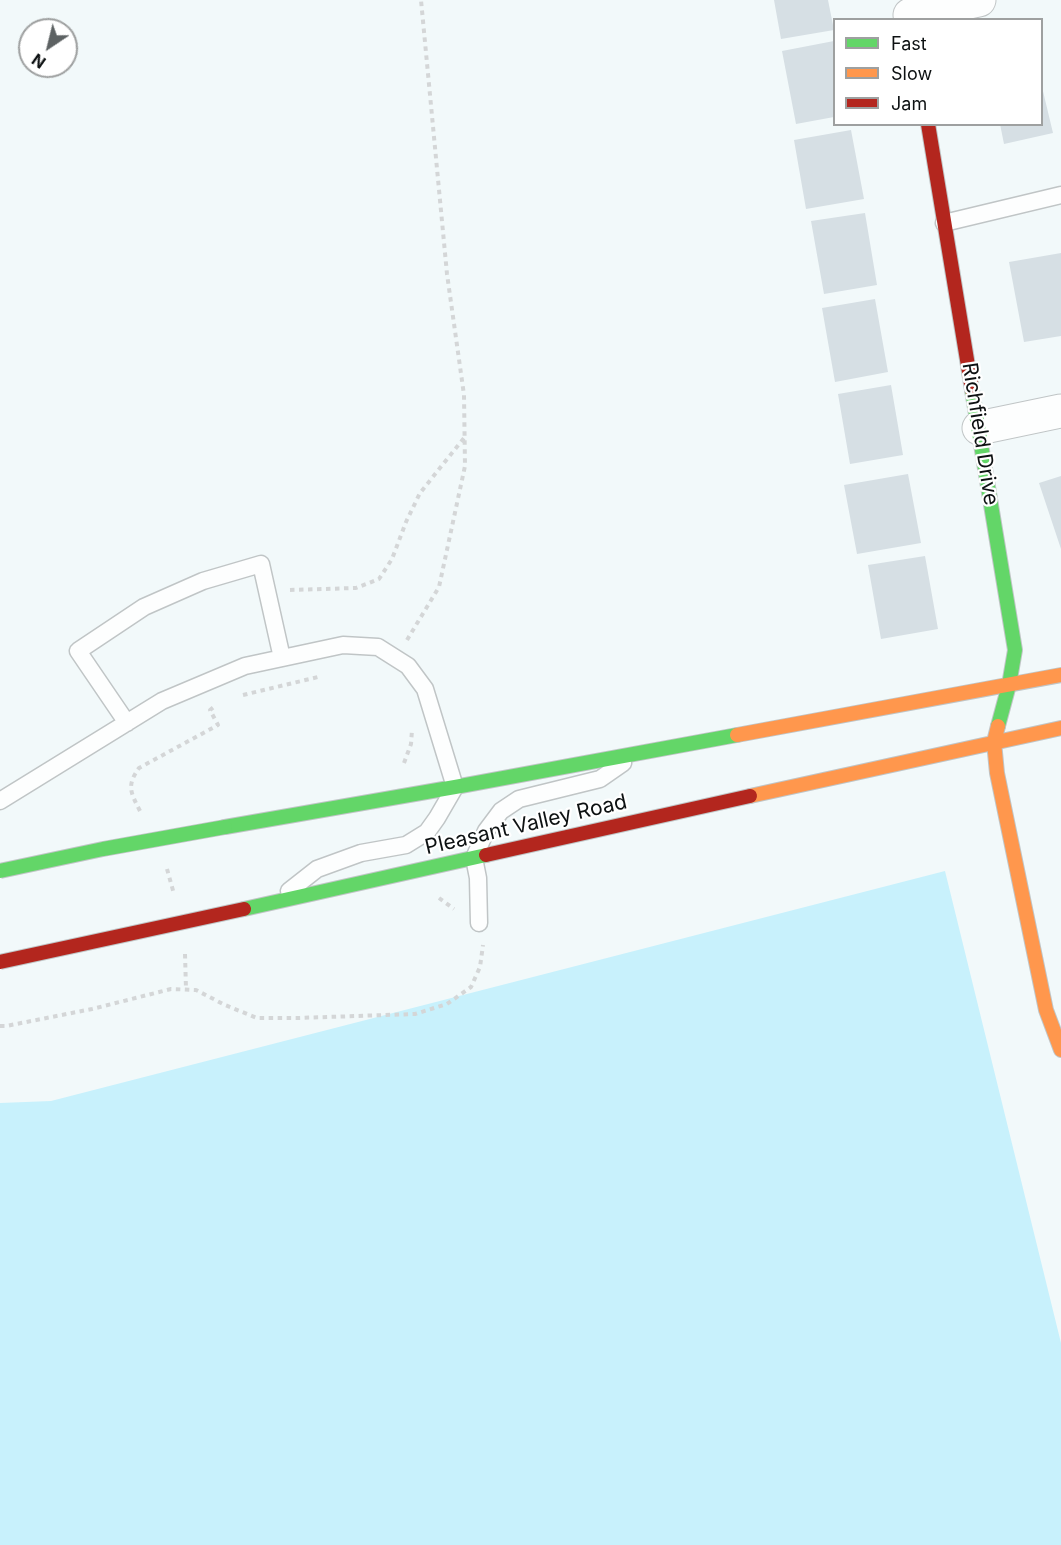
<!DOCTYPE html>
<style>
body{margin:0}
#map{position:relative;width:1061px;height:1545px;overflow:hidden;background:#f2f9fa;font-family:Inter,sans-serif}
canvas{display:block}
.legend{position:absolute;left:833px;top:18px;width:210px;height:108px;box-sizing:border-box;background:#fff;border:2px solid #9ea0a0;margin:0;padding:8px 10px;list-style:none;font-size:18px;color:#0d1112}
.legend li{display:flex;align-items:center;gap:12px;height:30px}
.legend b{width:30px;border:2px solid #9ea0a0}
.north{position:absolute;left:18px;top:18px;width:60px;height:60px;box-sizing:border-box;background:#fff;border:2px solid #9ea0a0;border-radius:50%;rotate:215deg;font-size:16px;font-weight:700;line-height:24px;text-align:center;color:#0d1112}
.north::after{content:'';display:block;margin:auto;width:21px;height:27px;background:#5d6263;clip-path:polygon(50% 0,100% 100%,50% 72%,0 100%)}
</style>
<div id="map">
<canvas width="1061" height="1545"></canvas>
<ul class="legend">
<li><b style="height:8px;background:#63d668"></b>Fast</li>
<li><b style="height:8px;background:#ff974d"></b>Slow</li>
<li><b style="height:8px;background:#b3261e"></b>Jam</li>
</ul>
<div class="north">N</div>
</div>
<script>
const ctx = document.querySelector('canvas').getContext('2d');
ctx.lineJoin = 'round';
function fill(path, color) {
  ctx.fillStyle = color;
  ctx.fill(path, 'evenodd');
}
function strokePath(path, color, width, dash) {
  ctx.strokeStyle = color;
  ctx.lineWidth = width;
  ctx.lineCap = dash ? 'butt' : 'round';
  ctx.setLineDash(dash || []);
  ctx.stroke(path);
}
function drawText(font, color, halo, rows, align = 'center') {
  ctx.font = font + ' Inter,sans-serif';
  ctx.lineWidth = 4.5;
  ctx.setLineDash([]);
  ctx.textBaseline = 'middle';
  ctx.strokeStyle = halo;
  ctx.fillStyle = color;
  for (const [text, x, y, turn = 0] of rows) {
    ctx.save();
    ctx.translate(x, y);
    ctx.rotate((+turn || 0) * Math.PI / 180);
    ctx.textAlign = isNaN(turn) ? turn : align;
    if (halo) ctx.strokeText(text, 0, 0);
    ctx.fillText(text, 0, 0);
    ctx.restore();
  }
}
const green = new Path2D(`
 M 945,871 L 1061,1343 L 1061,1545 L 0,1545 L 0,1103 L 51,1101 Z`);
const building = new Path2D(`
 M 774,0 L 828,0 L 834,30 L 781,39 Z
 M 834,41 L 834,117 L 796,124 L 782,51 Z
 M 1042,87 L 1053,133 L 1004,144 L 1000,124 L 1042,124 Z
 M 851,130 L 864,199 L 806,209 L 794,140 Z
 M 865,213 L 877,285 L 824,294 L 811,221 Z
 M 1061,253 L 1061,336 L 1024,342 L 1009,262 Z
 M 875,299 L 888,372 L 835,382 L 822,308 Z
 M 891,385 L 903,455 L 850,464 L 838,394 Z
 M 908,474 L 921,543 L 857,554 L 844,485 Z
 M 1061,476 L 1061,549 L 1039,483 Z
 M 925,556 L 938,629 L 881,639 L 868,565 Z`);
const path = new Path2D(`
 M 290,590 L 356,588 L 379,579 L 392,559 L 406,522 L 420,493 L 464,438
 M 407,640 L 439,587 L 465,466 L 464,395 L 447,274 L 421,0
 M 243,695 L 318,677
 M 404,763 L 411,744 L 412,730
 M 140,811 C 131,793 126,786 139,768 L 218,725 L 210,710 L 215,706
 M 167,869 L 174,894
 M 439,898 L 454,909
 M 185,954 L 186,989
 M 0,1026 L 6,1026 L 92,1009 L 171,989 L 196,990 L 225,1005 L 257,1018 L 298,1018 L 415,1014 L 447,1004 L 471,987 L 480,967 L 483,945`);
const lane = new Path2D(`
 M 944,223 L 1061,195
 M 127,723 L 78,651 L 144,607 L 203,581 L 261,564 L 282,658
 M 0,801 L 162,701 L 245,666 L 343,645 L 378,647 L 408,666 L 425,689 L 455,787 L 437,818 L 427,832 L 406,845 L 361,853 L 317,869 L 289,891
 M 479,923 L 478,878 L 474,858 L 486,831 L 501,811 L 519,799 L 600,779 L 623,763`);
const street = new Path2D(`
 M 910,15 L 979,0
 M 979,428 L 1061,411`);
const fast = new Path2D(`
 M 972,390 L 1015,650 L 1009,685 L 998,726
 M 225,827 L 455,787 L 737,735
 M 244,909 L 486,855`);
const slow = new Path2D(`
 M 998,726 L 994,742 L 997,773 L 1046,1010 L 1061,1050
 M 737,735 L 1061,675
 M 750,796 L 1061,728`);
const jam = new Path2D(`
 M 928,124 L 972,390
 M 486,855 L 750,796`);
const fastBridge = new Path2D(`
 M 0,871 L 103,849 L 225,827`);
const jamBridge = new Path2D(`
 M 0,962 L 244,909`);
const streetNames = [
 ["Richfield Drive",980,434,81],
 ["Pleasant Valley Road",526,825,-13]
];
fill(green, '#c8f1fc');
fill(building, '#d6dfe4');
strokePath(lane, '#c0c5c6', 19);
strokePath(street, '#c0c5c6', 35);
strokePath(fast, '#c0c5c6', 16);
strokePath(slow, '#c0c5c6', 16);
strokePath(jam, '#c0c5c6', 16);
strokePath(path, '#d4d6d7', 4, [4.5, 4.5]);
strokePath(lane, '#fdfefe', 16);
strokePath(street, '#fdfefe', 33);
strokePath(fast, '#63d668', 14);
strokePath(slow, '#ff974d', 14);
strokePath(jam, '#b3261e', 14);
strokePath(fastBridge, '#c0c5c6', 16, []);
strokePath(jamBridge, '#c0c5c6', 16, []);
strokePath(fastBridge, '#63d668', 14);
strokePath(jamBridge, '#b3261e', 14);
drawText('21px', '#0d1112', '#fff', streetNames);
</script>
